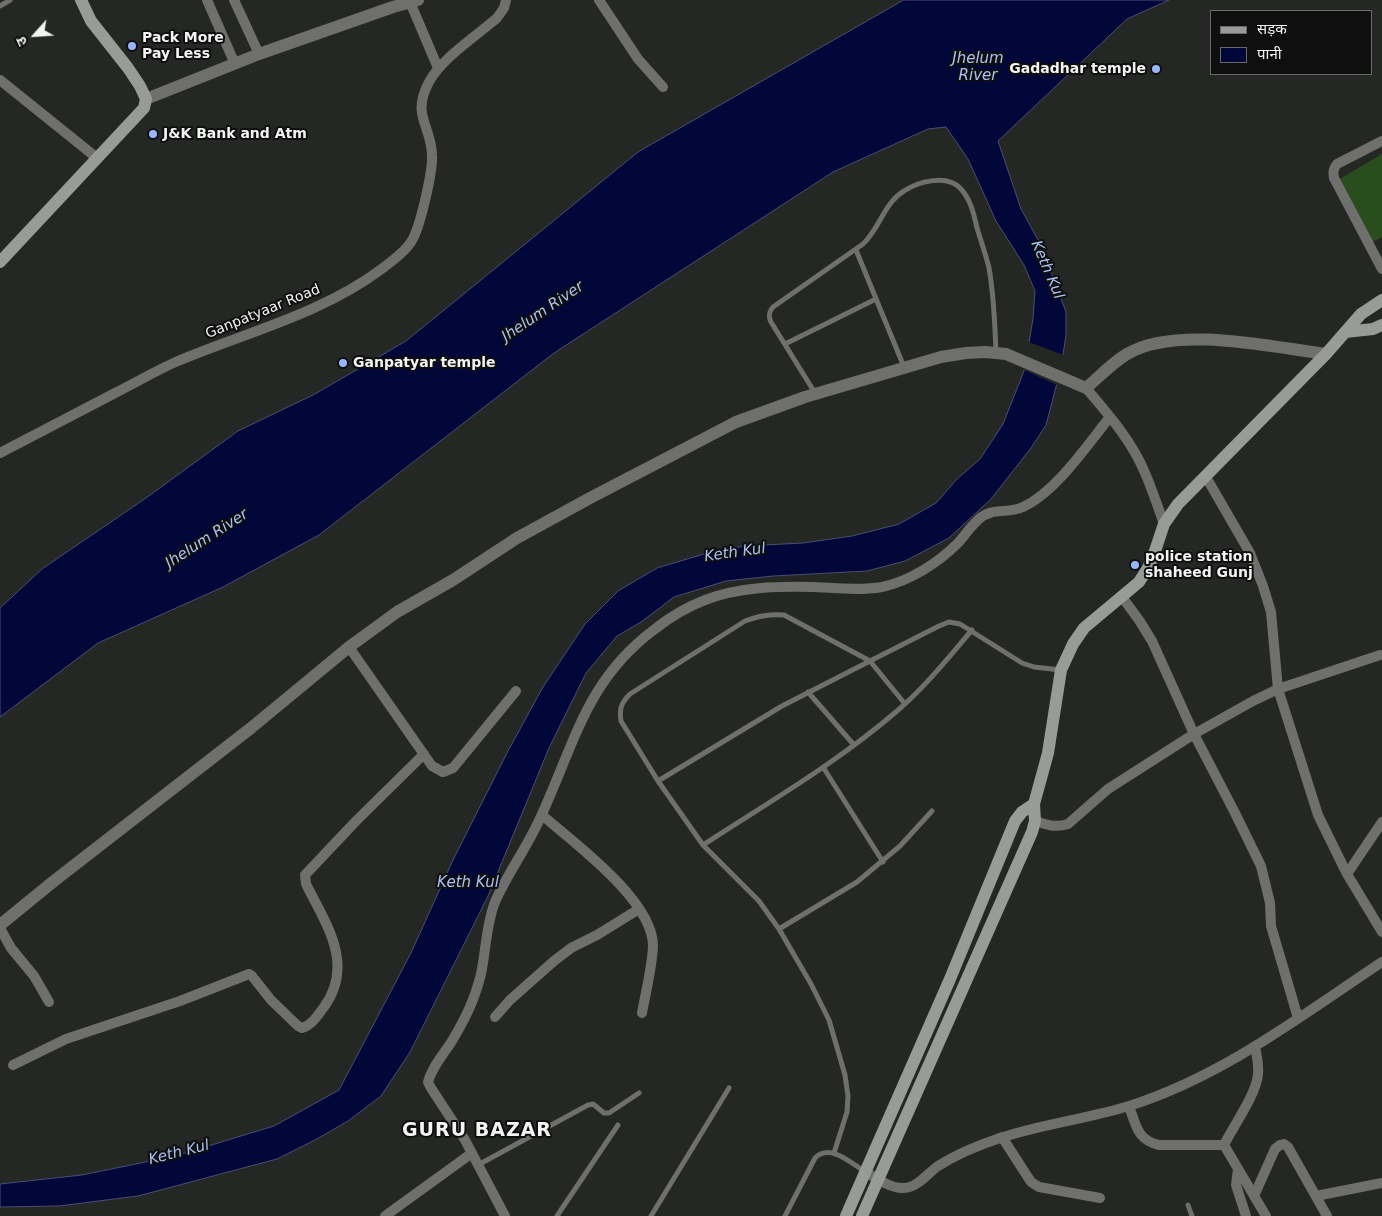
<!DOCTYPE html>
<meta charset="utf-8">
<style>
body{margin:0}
#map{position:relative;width:1382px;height:1216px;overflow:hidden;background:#242723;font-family:"DejaVu Sans","Noto Sans Devanagari",sans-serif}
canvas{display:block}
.legend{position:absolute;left:1210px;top:10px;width:162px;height:65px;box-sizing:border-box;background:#0e0f0e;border:1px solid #696b69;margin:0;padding:6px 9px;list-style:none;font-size:15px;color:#f2f4f2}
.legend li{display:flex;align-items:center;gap:10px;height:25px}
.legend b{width:25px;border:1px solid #696b69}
.north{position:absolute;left:10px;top:10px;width:50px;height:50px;-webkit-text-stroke:4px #0e0f0e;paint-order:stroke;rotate:244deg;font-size:14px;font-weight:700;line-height:20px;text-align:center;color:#f2f4f2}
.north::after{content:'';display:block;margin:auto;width:18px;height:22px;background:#f2f4f2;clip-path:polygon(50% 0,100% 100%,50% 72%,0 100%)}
</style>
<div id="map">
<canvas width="1382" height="1216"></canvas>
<ul class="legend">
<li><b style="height:6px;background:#999b98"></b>सड़क</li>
<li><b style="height:14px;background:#02073a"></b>पानी</li>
</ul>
<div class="north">उ</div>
</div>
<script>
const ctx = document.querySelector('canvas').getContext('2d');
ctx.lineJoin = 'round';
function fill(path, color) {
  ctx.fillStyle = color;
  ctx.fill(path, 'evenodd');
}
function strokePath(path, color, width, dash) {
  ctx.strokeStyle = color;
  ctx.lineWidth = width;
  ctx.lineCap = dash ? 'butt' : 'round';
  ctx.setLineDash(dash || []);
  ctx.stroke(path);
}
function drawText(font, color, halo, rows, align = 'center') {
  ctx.font = font + ' "DejaVu Sans",sans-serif';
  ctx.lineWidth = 4;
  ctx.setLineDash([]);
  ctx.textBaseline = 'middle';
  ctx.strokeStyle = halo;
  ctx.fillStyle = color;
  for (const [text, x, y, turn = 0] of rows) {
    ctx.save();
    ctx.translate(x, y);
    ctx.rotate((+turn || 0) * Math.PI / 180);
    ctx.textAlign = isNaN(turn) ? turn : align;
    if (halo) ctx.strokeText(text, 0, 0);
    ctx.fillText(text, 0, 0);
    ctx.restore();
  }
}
const green = new Path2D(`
 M 1382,154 L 1382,237 L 1369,244 L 1338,180 Z`);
const water = new Path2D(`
 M 904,0 L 1169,0 L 1127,19 L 998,141 L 1021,209 L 1042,247 L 1066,312 L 1066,335 L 1061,368 L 1046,425 L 1031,448 L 991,499 L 949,538 L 905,561 L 867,571 L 773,576 L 726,581 L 674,597 L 641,622 L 617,636 L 586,673 L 549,748 L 488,896 L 410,1052 L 381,1096 L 348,1121 L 315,1140 L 277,1159 L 138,1196 L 59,1206 L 0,1207 L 0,1184 L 82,1175 L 175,1156 L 274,1126 L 339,1090 L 411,953 L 453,860 L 508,751 L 543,687 L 585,624 L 618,591 L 657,568 L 704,554 L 744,546 L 803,543 L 852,536 L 899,524 L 936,503 L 957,479 L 980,459 L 1003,424 L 1024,371 L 1033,319 L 1035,291 L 1024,265 L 996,221 L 968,159 L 946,127 L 928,129 L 833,172 L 554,353 L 319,535 L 223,587 L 98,643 L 0,717 L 0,608 L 42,569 L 146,498 L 238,431 L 315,394 L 406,341 L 638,152 Z`);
const pier = new Path2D(`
 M 1026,341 L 1066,356 L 1059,386 L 1022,369 Z`);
const service = new Path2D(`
 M 0,6 L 10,0
 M 856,250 L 904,367
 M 785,344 L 876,299
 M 815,393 L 771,322 C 768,316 769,312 773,307 L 863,244 C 880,228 884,203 904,191 C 919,181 948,174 961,189 C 971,200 974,215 977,228 C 981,241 986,255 989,268 C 994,296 995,324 996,352
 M 808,692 L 854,745
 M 823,767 L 883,862
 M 658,781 L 782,706 L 870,661 L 905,704
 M 703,845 C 769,802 838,762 897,711 C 925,687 948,658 972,630
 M 779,929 L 857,882 L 900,846 L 932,811
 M 834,1153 L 847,1112 L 848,1096 L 845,1075 L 829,1020 L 811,984 L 779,929 L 759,901 L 703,845 L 658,781 L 621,721 C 619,709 621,703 630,694 L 745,621 C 759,616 769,614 784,615 L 870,661 L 939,626 L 949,622 L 960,624 L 1022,663 L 1034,667 L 1061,670
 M 478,1165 L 588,1105 L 593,1104 L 604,1113 L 609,1113 L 639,1093
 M 1188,1205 L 1192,1216
 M 557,1216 L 618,1125
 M 651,1216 L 729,1088
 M 785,1216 L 815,1158 C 830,1143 851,1163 864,1171`);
const minor = new Path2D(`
 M 207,0 L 235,64
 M 234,0 L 259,54
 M 599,0 L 638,59 L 663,87
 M 410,2 L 438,68
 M 0,80 L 97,158
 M 1382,141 L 1337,164 C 1333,169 1333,172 1334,178 L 1382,269
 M 1086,388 C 1108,414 1132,441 1145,473 C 1152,489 1158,507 1164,524
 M 0,453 C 39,433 78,412 117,392 C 137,382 157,370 178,361 C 247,332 322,314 383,268 C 393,260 404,253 411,242 C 420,229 433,171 432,155 C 431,124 411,116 429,82 C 441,59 476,36 497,18 L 504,8 L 506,0
 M 1206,477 L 1250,553 L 1263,586 L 1271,612 L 1278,689 L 1318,815 L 1347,874 L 1382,932
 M 1122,597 L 1139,620 L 1152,641 L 1194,734 L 1235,813 L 1261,866 L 1270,903 L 1271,926 L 1298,1018
 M 349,647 L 432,766 L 443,772 L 453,768 L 516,691
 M 542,815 C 574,843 653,900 653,946 C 652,968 646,991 642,1013
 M 1035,821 C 1047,825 1056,828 1068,824 L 1108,789 L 1133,773 L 1194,734 L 1253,701 L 1278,689 L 1380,655
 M 1347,874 L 1382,822
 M 0,928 L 11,948 L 34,976 L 49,1002
 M 495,1017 L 510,1000 L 554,961 L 571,948 L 597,935 L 639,909
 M 13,1065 L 66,1039 L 180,1001 L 249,974 L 252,976 L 271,1000 L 298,1026 L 302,1028 C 312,1025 318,1015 324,1007 C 355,964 326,924 306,884 L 305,875 L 356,821 L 424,754
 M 1129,1106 C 1136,1125 1137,1140 1159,1145 L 1224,1145 C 1233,1127 1257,1093 1258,1074 C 1259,1065 1257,1056 1255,1047
 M 1002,1137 L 1031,1182 L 1039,1187 L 1100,1198
 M 1224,1145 L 1266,1216
 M 1238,1169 L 1236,1185 L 1246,1216
 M 866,1172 C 876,1178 891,1189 904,1188 C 917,1188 928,1173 938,1166 C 957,1154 979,1145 1000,1138 C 1042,1124 1087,1119 1129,1106 C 1223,1076 1301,1016 1382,962
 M 1254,1196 L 1275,1149 L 1280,1145 L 1284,1144 L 1288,1147 L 1327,1216
 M 1316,1196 L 1382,1183
 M 385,1216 L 472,1153
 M 505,1216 L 465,1140 L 431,1088 L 428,1082 C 432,1067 443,1055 452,1041 C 458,1031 464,1020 469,1009 C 474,998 478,986 481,974 C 486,950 486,925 495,902 C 508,872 529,845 542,814 C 575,742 587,679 655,629 C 670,617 687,607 705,600 C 739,587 778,586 814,587 C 836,588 859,591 882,587 C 910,581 938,563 958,543 C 965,535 971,526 979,519 C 992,507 1008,514 1023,507 C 1056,492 1087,445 1110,417`);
const tertiary = new Path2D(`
 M 146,99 L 259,54 L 393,7 L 418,0
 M 0,925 L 54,881 L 251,728 L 349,647 L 397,612 L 453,580 L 517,538 L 590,498 L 736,422 L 805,397 L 941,357 L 966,353 L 985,352 L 1006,354 L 1086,388 C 1099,377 1112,363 1127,354 C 1176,325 1271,347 1326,354`);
const secondary = new Path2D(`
 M 0,262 L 144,108 L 146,99 L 140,86 L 128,68 L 91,21 L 81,0
 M 1345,332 L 1373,329 L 1382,325
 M 846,1216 L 950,979 L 1015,821 L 1022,812 L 1034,804
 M 862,1216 L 1032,832 L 1035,821 L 1034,804 L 1048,753 L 1061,670 L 1073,644 L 1084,628 L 1139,582 L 1148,568 L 1154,554 L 1164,524 L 1178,504 L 1326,354 L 1361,314 L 1382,300`);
const markers = [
 [132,46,5,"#98b6fd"],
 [1156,69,5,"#98b6fd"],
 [153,134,5,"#98b6fd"],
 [343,363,5,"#98b6fd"],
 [1135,565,5,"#98b6fd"]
];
const poiNames = [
 ["Pack More",142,38],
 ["Pay Less",142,54],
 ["Gadadhar temple",1146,69,"right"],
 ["J&K Bank and Atm",163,134],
 ["Ganpatyar temple",353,363],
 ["police station",1145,557],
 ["shaheed Gunj",1145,573]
];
const streetNames = [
 ["Ganpatyaar Road",263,312,-22]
];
const waterNames = [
 ["Jhelum",978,59],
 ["River",978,76],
 ["Keth Kul",1047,270,67],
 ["Jhelum River",543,312,-34],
 ["Jhelum River",207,539,-33],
 ["Keth Kul",735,553,-8],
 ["Keth Kul",468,883],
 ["Keth Kul",179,1153,-14]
];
const districtNames = [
 ["GURU BAZAR",477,1131]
];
fill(green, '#294d1d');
fill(water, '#02073a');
strokePath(water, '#4a4e71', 1);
fill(pier, '#242723');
strokePath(service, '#6f706e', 5);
strokePath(minor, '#6f706e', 10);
strokePath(tertiary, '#6f706e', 12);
strokePath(secondary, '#999b98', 12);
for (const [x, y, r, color] of markers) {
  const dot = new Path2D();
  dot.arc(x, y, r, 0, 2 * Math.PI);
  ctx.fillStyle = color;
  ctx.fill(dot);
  strokePath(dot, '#0e0f0e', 2);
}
drawText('bold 14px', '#f2f4f2', '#0e0f0e', poiNames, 'left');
drawText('14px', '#f2f4f2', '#0e0f0e', streetNames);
drawText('italic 15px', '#abc1f3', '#0e0f0e', waterNames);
ctx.letterSpacing = '1px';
drawText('bold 19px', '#f2f4f2', '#0e0f0e', districtNames);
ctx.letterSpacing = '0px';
</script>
